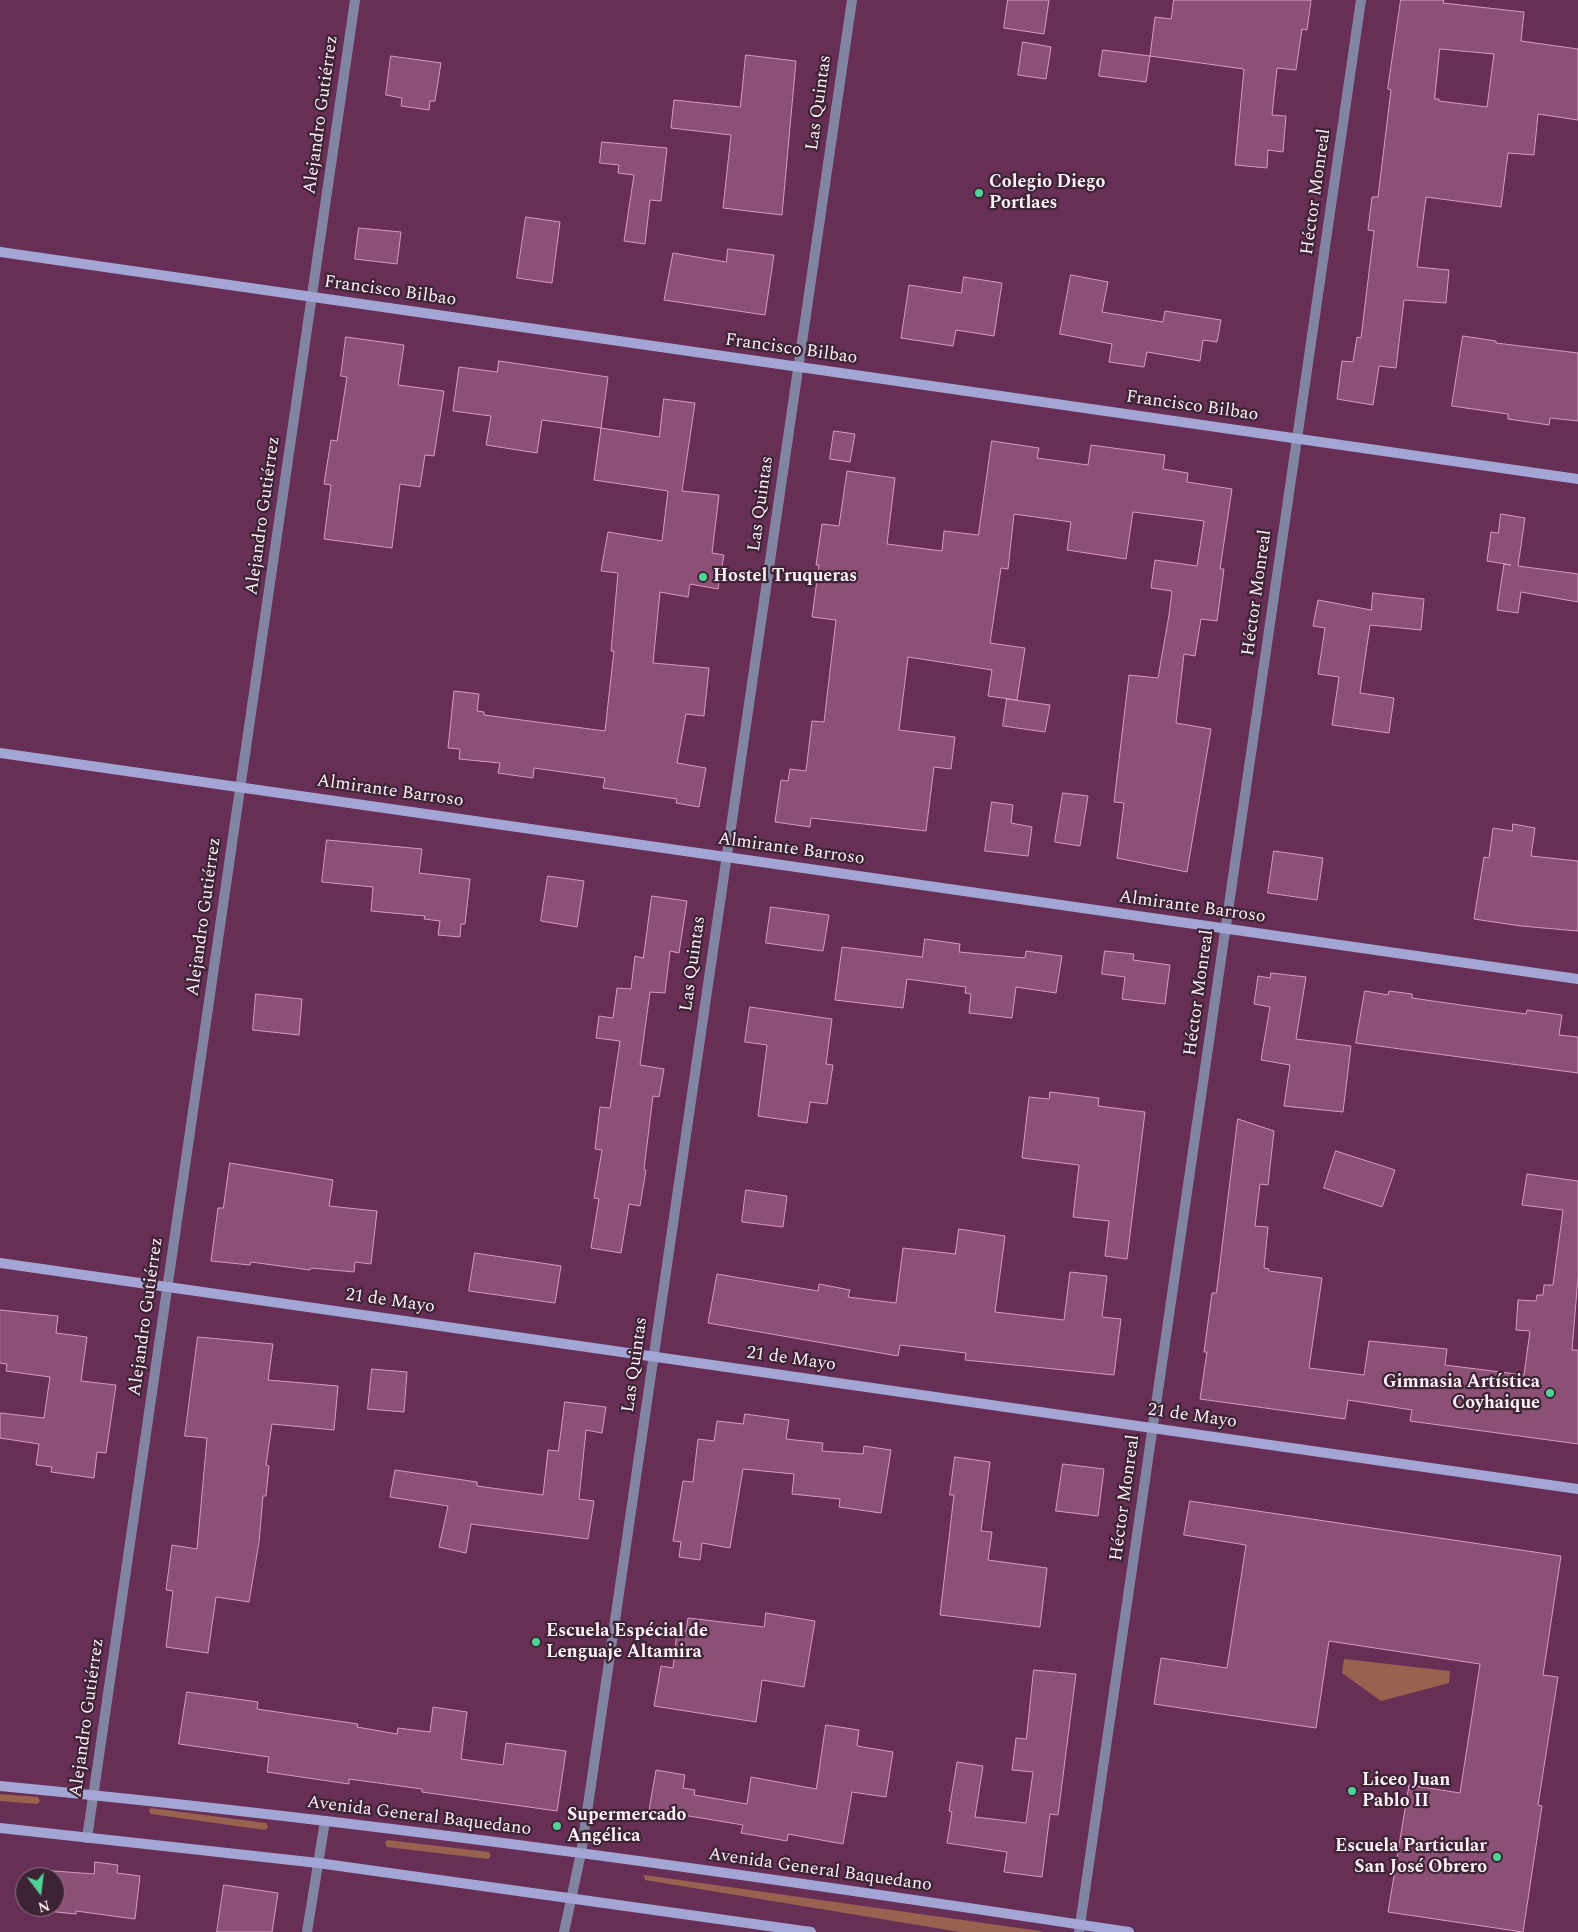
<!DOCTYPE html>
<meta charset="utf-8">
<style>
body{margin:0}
#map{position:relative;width:1578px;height:1932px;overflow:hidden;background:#682f56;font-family:Spectral,serif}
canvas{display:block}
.north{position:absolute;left:15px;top:1867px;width:50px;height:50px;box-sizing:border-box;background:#3d2334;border:1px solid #8a7582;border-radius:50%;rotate:165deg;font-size:14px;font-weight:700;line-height:20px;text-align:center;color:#fef0f8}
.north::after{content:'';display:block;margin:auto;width:18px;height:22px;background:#4ed399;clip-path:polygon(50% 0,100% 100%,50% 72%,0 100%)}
</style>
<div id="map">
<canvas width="1578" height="1932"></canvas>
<div class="north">N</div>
</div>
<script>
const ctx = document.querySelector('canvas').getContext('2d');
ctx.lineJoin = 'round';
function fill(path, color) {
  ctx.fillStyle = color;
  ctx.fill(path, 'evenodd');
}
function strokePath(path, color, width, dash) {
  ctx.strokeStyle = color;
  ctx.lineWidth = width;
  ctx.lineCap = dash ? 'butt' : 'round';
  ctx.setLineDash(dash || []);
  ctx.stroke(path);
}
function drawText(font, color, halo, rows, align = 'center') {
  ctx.font = font + ' Spectral,serif';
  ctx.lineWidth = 4.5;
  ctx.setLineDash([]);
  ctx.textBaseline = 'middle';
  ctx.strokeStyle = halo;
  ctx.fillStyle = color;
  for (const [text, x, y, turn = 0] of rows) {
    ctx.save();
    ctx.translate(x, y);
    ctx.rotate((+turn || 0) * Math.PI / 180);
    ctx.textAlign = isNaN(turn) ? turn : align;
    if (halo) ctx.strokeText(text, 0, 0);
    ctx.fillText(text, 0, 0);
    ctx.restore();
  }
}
const green = new Path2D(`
 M 1344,1659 L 1450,1671 L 1449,1683 L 1381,1701 L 1342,1673 Z
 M 0,1794 L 38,1797 L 40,1801 L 37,1804 L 0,1801 Z
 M 151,1808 L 266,1823 L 268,1827 L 265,1830 L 151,1814 L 149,1810 Z
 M 387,1840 L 489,1852 L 491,1856 L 488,1859 L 387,1847 L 385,1843 Z
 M 644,1875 L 1040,1931 L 1043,1932 L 960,1932 L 645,1880 Z`);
const building = new Path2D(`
 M 1008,0 L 1049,0 L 1044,34 L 1004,28 Z
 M 1174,0 L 1311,0 L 1307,30 L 1302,29 L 1296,70 L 1277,68 L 1272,115 L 1286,116 L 1283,152 L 1268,150 L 1267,168 L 1235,165 L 1244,69 L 1150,56 L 1155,17 L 1171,19 Z
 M 1401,0 L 1444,0 L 1443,3 L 1524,12 L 1521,41 L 1578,49 L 1578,120 L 1538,114 L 1534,155 L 1508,153 L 1501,207 L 1426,197 L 1417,267 L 1449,270 L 1446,303 L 1404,300 L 1396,368 L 1379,366 L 1373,405 L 1337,399 L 1342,361 L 1353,362 L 1357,337 L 1361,338 L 1374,231 L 1368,230 L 1372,197 L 1378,197 L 1391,90 L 1388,89 ZM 1440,49 L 1494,54 L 1487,107 L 1439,101 L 1439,99 L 1435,99 Z
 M 1023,42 L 1051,47 L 1046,79 L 1018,75 Z
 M 1103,50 L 1150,56 L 1146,82 L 1099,76 Z
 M 746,55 L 796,61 L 782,215 L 723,208 L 731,135 L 671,128 L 674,100 L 740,107 Z
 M 391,56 L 441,63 L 435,101 L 430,101 L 429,110 L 401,106 L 402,98 L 386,95 Z
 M 602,142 L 667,148 L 661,201 L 650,200 L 645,244 L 624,241 L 634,175 L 618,173 L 619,165 L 600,163 Z
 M 526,217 L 560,222 L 552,283 L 517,278 Z
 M 359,228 L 401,232 L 397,264 L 355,259 Z
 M 728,249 L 774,255 L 765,315 L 664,300 L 673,253 L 726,262 Z
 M 1071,275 L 1108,282 L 1102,312 L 1163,322 L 1165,311 L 1221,320 L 1217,342 L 1203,340 L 1200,361 L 1147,352 L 1144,367 L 1109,362 L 1112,344 L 1060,334 Z
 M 964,277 L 1002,283 L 994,336 L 956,330 L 953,346 L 901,338 L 909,285 L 961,293 Z
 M 1463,336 L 1496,341 L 1496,343 L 1578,353 L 1578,421 L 1550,418 L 1549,425 L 1508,419 L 1508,414 L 1452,406 Z
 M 346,337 L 404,345 L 398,385 L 444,391 L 434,456 L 425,455 L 420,487 L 400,484 L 392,548 L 324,539 L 331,485 L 324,484 L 331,440 L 337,441 L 347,377 L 341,376 Z
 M 499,361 L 608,377 L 601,428 L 542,420 L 537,453 L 486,445 L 491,416 L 453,411 L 459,367 L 497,372 Z
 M 664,399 L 695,403 L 682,491 L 719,495 L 712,553 L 724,555 L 718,589 L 690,584 L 688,597 L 660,592 L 653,663 L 709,668 L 704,716 L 686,714 L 677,763 L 706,768 L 699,807 L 676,803 L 677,799 L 603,788 L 605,778 L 534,768 L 533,778 L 498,773 L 500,763 L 459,759 L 460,749 L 448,748 L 454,691 L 479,694 L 477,711 L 484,712 L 484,715 L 605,731 L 614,651 L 611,651 L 618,573 L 601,571 L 608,532 L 662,541 L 668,491 L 594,480 L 601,428 L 659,437 Z
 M 834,431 L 855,434 L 850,462 L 830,459 Z
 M 992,441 L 1039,448 L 1037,458 L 1088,465 L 1091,445 L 1165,455 L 1163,469 L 1188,473 L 1187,482 L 1232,489 L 1220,569 L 1224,569 L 1217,621 L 1201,619 L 1195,656 L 1184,654 L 1176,723 L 1211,729 L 1187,872 L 1117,858 L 1124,803 L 1114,802 L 1129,675 L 1158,678 L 1169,615 L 1172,591 L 1151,588 L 1155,560 L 1197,566 L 1204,521 L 1133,512 L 1126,559 L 1067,550 L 1071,522 L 1014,514 L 1008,569 L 1001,568 L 990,643 L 1025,648 L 1017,700 L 988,696 L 992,670 L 908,657 L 899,730 L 955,737 L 951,769 L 934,767 L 926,831 L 811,818 L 810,827 L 775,822 L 781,780 L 788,781 L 790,769 L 806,771 L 812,721 L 824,722 L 836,620 L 812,617 L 819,565 L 816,565 L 822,524 L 839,526 L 847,471 L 895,478 L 887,544 L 942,551 L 944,531 L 978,535 Z
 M 1501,514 L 1525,518 L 1518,566 L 1578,574 L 1578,602 L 1521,592 L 1518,613 L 1497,610 L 1504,564 L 1511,565 L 1487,561 L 1491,532 L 1498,533 Z
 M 1373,593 L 1424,599 L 1421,630 L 1370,625 L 1360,693 L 1394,698 L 1389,733 L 1332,725 L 1339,677 L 1318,674 L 1325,628 L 1313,626 L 1318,600 L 1371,610 Z
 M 1007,699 L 1050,705 L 1045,732 L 1003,726 Z
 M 1063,793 L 1088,796 L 1080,846 L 1055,842 Z
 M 992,802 L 1013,805 L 1011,823 L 1032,827 L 1028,856 L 985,851 Z
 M 1513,824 L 1535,828 L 1531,856 L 1578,861 L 1578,931 L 1521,926 L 1474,919 L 1484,857 L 1489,858 L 1493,828 L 1512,831 Z
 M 327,840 L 422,849 L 419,873 L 470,879 L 465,924 L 461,924 L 460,937 L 438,935 L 440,921 L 424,919 L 425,916 L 371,911 L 373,887 L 322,882 Z
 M 1274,851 L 1323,858 L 1317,900 L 1268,893 Z
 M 548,876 L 584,881 L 577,927 L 541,921 Z
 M 652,896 L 687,901 L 679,953 L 670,951 L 665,993 L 650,992 L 640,1065 L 664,1069 L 659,1097 L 653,1096 L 644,1169 L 646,1170 L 640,1206 L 629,1204 L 621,1253 L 591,1248 L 599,1199 L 594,1198 L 602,1150 L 595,1149 L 600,1107 L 610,1108 L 620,1041 L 596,1038 L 599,1016 L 613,1018 L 617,988 L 631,989 L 635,956 L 643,958 Z
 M 771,907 L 829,915 L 823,951 L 766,943 Z
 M 925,939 L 960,944 L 959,952 L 1025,958 L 1026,951 L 1062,956 L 1056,993 L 1016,987 L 1012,1018 L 969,1013 L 971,994 L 965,993 L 966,987 L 907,979 L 903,1008 L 835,1000 L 842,947 L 922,957 Z
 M 1105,951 L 1134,954 L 1133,960 L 1170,965 L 1165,1004 L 1122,999 L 1125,977 L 1102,974 Z
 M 1271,973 L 1306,977 L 1296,1039 L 1351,1046 L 1343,1112 L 1284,1106 L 1290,1065 L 1261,1060 L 1270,1007 L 1254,1004 L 1258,976 L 1270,978 Z
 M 1365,991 L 1388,995 L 1389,991 L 1412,994 L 1412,998 L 1475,1007 L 1526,1014 L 1527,1010 L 1562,1015 L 1559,1035 L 1578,1037 L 1578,1073 L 1356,1043 Z
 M 256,994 L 302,999 L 299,1035 L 253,1030 Z
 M 750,1007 L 832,1019 L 826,1064 L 833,1065 L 827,1104 L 810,1102 L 807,1123 L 758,1116 L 767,1045 L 745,1042 Z
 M 1050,1092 L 1099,1098 L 1098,1106 L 1145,1112 L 1127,1259 L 1105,1256 L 1109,1221 L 1073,1217 L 1079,1165 L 1022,1158 L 1029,1097 L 1049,1099 Z
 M 1238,1119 L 1274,1131 L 1268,1185 L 1260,1184 L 1255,1226 L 1268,1227 L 1264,1268 L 1269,1269 L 1269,1271 L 1322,1278 L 1309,1368 L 1364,1375 L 1369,1341 L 1447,1349 L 1445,1365 L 1524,1375 L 1530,1331 L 1516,1330 L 1518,1300 L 1536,1301 L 1537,1295 L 1543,1295 L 1544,1285 L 1553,1285 L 1563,1210 L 1522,1205 L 1527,1174 L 1578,1181 L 1578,1277 L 1572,1350 L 1578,1350 L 1578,1444 L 1410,1421 L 1412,1410 L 1348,1400 L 1345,1419 L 1200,1399 L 1207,1352 L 1204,1352 L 1212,1293 L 1216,1293 Z
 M 1336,1151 L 1395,1170 L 1382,1207 L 1324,1188 Z
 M 230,1163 L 333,1180 L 329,1206 L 377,1211 L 371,1264 L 355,1262 L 354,1272 L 311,1268 L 310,1270 L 251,1262 L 250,1265 L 211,1261 L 218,1208 L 223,1208 Z
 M 746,1190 L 787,1196 L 783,1227 L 742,1222 Z
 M 959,1229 L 1005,1236 L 995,1312 L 1064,1320 L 1070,1272 L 1107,1276 L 1102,1317 L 1121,1319 L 1114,1375 L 965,1360 L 966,1353 L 900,1345 L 898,1356 L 708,1323 L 717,1274 L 818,1291 L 819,1284 L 850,1290 L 848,1297 L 896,1303 L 903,1248 L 955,1254 Z
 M 475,1253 L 561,1266 L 555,1303 L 469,1291 Z
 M 0,1310 L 58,1316 L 56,1333 L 87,1337 L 81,1381 L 116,1385 L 106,1453 L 97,1452 L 94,1478 L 51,1472 L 52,1467 L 36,1465 L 39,1444 L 0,1438 L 0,1413 L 44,1418 L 50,1377 L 6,1371 L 7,1364 L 0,1363 Z
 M 198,1337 L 273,1344 L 268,1380 L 338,1386 L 334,1430 L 272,1424 L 266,1465 L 269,1466 L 266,1496 L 263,1496 L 259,1542 L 249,1602 L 216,1597 L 208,1653 L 166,1647 L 173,1591 L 166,1590 L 172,1545 L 197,1549 L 207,1438 L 185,1436 Z
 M 372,1369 L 407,1372 L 404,1412 L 368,1409 Z
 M 565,1402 L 606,1407 L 602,1433 L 586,1430 L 579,1499 L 594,1501 L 588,1539 L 471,1524 L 466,1553 L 439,1547 L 448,1506 L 390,1497 L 395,1470 L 477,1482 L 477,1486 L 543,1495 L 548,1450 L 558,1451 Z
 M 745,1414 L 789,1420 L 786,1439 L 823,1443 L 822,1451 L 863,1454 L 864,1446 L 891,1450 L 881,1513 L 839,1507 L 840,1499 L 792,1494 L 794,1474 L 743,1469 L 730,1548 L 702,1543 L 700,1560 L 679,1557 L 681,1542 L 673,1541 L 683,1481 L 693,1482 L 698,1439 L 714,1441 L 717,1421 L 743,1424 Z
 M 955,1457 L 990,1462 L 981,1531 L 992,1532 L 988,1560 L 1047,1568 L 1040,1627 L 940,1615 L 954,1495 L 950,1495 Z
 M 1063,1464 L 1104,1469 L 1098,1516 L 1056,1511 Z
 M 1190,1501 L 1561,1556 L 1543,1675 L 1558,1677 L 1538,1805 L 1542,1806 L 1523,1932 L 1388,1912 L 1409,1785 L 1460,1793 L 1480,1664 L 1329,1641 L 1316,1728 L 1154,1704 L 1161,1658 L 1227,1668 L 1246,1545 L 1184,1535 Z
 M 766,1613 L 815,1621 L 804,1687 L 762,1680 L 756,1722 L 654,1706 L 661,1666 L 673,1668 L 677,1630 L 686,1631 L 688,1618 L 764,1627 Z
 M 1034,1670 L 1076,1674 L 1058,1815 L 1050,1814 L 1042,1877 L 1004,1872 L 1007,1852 L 947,1843 L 952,1812 L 949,1811 L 957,1762 L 983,1766 L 975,1817 L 1026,1823 L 1033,1772 L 1012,1770 L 1016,1738 L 1026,1739 Z
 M 187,1692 L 258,1702 L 257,1709 L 358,1724 L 357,1727 L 397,1734 L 398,1728 L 430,1732 L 433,1707 L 467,1712 L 461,1759 L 503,1765 L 506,1743 L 566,1751 L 557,1811 L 422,1792 L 422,1789 L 349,1779 L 349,1784 L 267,1772 L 269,1757 L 179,1744 Z
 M 826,1725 L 859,1730 L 857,1746 L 893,1752 L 886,1797 L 852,1792 L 843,1844 L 788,1834 L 787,1841 L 741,1833 L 743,1825 L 677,1814 L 676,1820 L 648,1816 L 656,1770 L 685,1775 L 683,1788 L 695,1790 L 694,1795 L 747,1804 L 751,1777 L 816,1789 Z
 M 95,1862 L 118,1865 L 117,1873 L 140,1876 L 135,1919 L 76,1911 L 76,1914 L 37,1910 L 38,1907 L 55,1907 L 55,1877 L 40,1877 L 41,1870 L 94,1874 Z
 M 224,1885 L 278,1893 L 272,1932 L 217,1932 Z`);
const street = new Path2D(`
 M 87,1838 L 355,0
 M 307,1932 L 325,1821
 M 564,1932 L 581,1853 L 852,0
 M 1079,1932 L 1361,0`);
const secondary = new Path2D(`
 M 0,252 L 1578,479
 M 0,753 L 1578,979
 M 0,1263 L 1578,1489
 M 0,1786 C 378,1822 754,1875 1129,1932
 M 0,1828 L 318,1863 L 811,1932`);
const markers = [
 [979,193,5,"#4ed399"],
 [703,577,5,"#4ed399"],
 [1550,1393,5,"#4ed399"],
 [536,1642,5,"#4ed399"],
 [1352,1791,5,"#4ed399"],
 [557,1826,5,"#4ed399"],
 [1497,1857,5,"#4ed399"]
];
const streetNames = [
 ["Las Quintas",820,103,-82],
 ["Alejandro Gutiérrez",322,115,-82],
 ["Héctor Monreal",1317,192,-82],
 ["Francisco Bilbao",390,292,8],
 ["Francisco Bilbao",791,350,8],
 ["Francisco Bilbao",1192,407,8],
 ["Las Quintas",762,504,-82],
 ["Alejandro Gutiérrez",264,516,-82],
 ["Héctor Monreal",1258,593,-82],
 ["Almirante Barroso",390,792,8],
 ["Almirante Barroso",791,850,8],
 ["Almirante Barroso",1192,908,8],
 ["Alejandro Gutiérrez",205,917,-82],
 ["Las Quintas",694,964,-82],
 ["Héctor Monreal",1200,993,-82],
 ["21 de Mayo",390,1302,8],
 ["Alejandro Gutiérrez",147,1317,-82],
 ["21 de Mayo",791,1360,8],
 ["Las Quintas",636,1365,-82],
 ["21 de Mayo",1192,1417,8],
 ["Héctor Monreal",1126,1498,-82],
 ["Alejandro Gutiérrez",88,1718,-82],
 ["Avenida General Baquedano",419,1817,7],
 ["Avenida General Baquedano",820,1871,8]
];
const poiNames = [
 ["Colegio Diego",989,183],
 ["Portlaes",989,204],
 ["Hostel Truqueras",713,577],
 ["Gimnasia Artística",1540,1383,"right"],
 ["Coyhaique",1540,1404,"right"],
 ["Escuela Espécial de",546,1632],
 ["Lenguaje Altamira",546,1653],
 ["Liceo Juan",1362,1781],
 ["Pablo II",1362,1802],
 ["Supermercado",567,1816],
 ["Angélica",567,1837],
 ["Escuela Particular",1487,1847,"right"],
 ["San José Obrero",1487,1868,"right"]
];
fill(green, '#99624e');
fill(building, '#8c5077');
strokePath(building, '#db98c3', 1);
strokePath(street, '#8285a2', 10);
strokePath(secondary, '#a3a6d5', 10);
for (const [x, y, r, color] of markers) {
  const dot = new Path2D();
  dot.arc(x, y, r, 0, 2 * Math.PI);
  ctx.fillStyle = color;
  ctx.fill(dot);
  strokePath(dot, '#3d2334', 2);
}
drawText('18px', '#fef0f8', '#3d2334', streetNames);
drawText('bold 18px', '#fef0f8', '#3d2334', poiNames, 'left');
</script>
